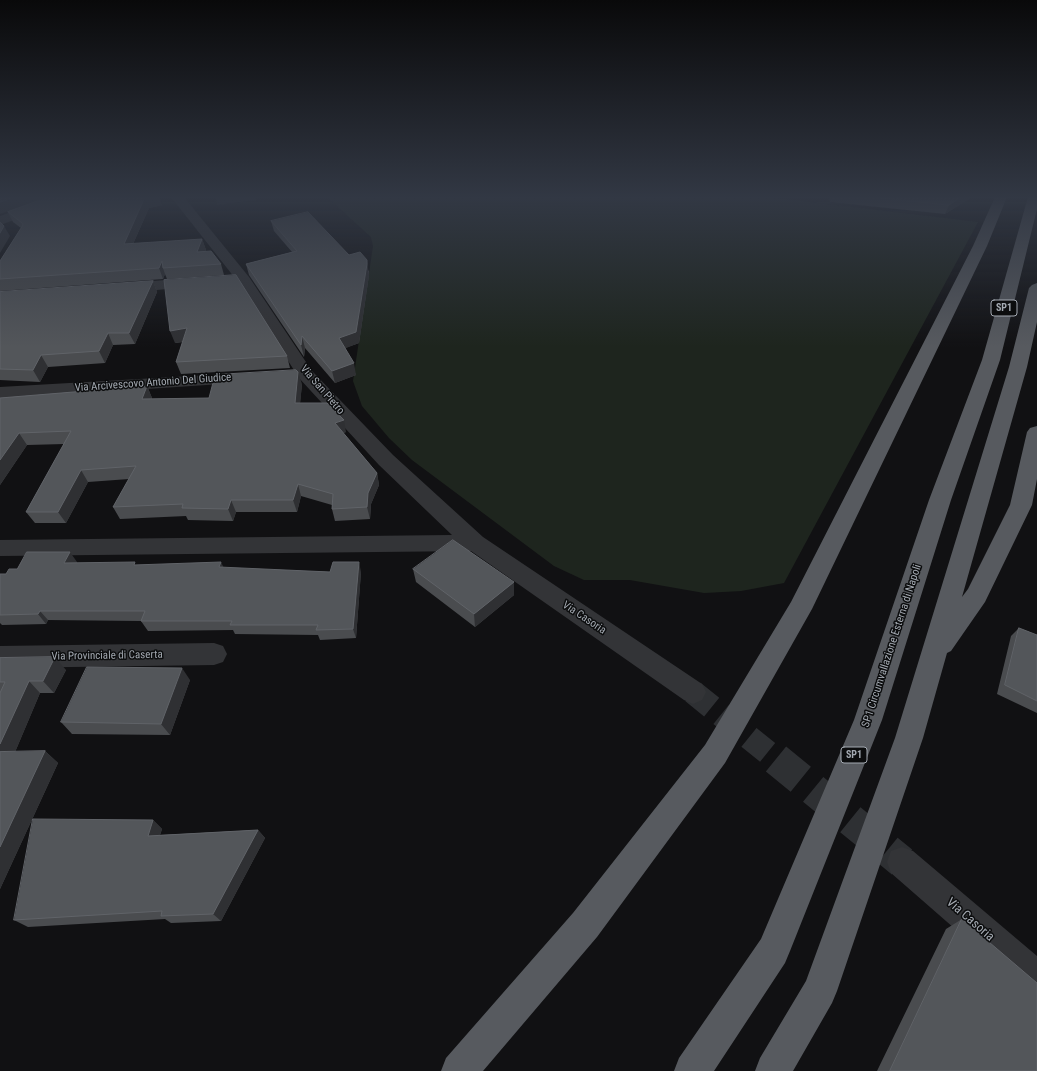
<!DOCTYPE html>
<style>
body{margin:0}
canvas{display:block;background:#111113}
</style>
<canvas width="1037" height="1071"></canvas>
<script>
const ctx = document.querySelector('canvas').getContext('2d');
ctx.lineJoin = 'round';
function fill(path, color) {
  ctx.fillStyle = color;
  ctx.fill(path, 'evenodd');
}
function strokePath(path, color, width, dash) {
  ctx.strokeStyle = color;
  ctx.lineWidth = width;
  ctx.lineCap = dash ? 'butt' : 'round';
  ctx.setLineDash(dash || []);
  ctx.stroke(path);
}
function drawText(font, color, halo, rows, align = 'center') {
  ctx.font = font + ' "Roboto Condensed",sans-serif';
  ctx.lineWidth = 3;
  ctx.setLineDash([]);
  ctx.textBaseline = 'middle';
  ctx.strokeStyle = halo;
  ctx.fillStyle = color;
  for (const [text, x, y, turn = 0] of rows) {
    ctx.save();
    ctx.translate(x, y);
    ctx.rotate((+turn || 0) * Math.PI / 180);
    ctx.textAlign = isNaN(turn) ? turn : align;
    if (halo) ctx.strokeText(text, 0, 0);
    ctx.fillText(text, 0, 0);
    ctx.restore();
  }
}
const green = new Path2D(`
 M 327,197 L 767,197 L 978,222 L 784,583 L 741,591 L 704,593 L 630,580 L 584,580 L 554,566 L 412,460 L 389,438 L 362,406 L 353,381 L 373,246 L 371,237 Z`);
const minorTunnelFar1 = new Path2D(`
 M 693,692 L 777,760`);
const minorTunnel = new Path2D(`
 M 776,759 L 902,862`);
const minor = new Path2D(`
 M 54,197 L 72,197 L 70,200 L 0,225 L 0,216 Z
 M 171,197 L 184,197 L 249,277 L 312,371 L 393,455 L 483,537 L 702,684 L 706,692 L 702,700 L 693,704 L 684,700 L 471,551 L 0,556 L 0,540 L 452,535 L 379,465 L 299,378 L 238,282 Z
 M 194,278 L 199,280 L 202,283 L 199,286 L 125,293 L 120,291 L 117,288 L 120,285 L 125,283 Z
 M 244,373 L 250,374 L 253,378 L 250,382 L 0,399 L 0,387 Z
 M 214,643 L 223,646 L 227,654 L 223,662 L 214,665 L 0,668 L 0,646 Z
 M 902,847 L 913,851 L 1037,956 L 1037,995 L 1025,990 L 891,873 L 887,862 L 891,851 Z`);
const trunk = new Path2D(`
 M 995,197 L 1007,197 L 987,246 L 812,609 L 725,763 L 597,937 L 483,1071 L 441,1071 L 446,1058 L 573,913 L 705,745 L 791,602 L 973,246 Z
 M 1028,197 L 1037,197 L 1037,209 L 1000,360 L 951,500 L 882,720 L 790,951 L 785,963 L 714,1071 L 674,1071 L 679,1058 L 761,939 L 854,720 L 929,500 L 982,360 Z
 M 1037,283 L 1037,322 L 1027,367 L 962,597 L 968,589 L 1010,505 L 1027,432 L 1030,428 L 1037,426 L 1037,479 L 1032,505 L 985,602 L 951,651 L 947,653 L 923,738 L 837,991 L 832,1003 L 793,1071 L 755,1071 L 760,1058 L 806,981 L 895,738 L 1009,367 L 1029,288 L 1032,285 Z`);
const wall = new Path2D(`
 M 0,197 L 162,205 L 149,208 L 133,244 L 202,239 L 206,250 L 205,252 L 221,264 L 224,275 L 167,279 L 165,274 L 163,279 L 0,291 L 0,261 L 21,228 L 13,222 Z
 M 829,197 L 972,197 L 945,214 L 830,202 Z
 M 271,221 L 349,255 L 369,271 L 369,275 L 359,343 L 345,348 L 356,375 L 335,383 L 305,348 L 304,357 L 249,275 L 246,264 L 292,252 L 274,231 Z
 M 236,275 L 287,356 L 290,368 L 181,374 L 176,362 L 183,342 L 175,343 Z
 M 153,281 L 157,292 L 135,344 L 113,345 L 105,363 L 48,367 L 40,382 L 0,380 L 0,292 Z
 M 302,384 L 300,403 L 346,432 L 343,433 L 377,473 L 379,485 L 371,504 L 370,519 L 335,521 L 332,509 L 332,505 L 301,496 L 297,512 L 236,512 L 233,521 L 188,520 L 186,516 L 120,519 L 113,507 L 129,479 L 88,482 L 66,523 L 35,523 L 26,512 L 64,444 L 27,445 L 0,485 L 0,398 L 147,386 L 152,398 L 152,399 L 209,398 Z
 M 77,562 L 77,563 L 224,568 L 330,572 L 361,572 L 356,638 L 320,640 L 318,635 L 235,634 L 233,630 L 148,631 L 141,621 L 48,620 L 46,624 L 2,625 L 0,623 L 0,574 L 6,574 L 17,569 Z
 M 413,569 L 514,582 L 514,595 L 475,627 L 416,582 Z
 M 1019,628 L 1037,635 L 1037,713 L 997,694 L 1011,636 Z
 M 0,658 L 66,670 L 54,693 L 40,693 L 15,752 L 45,751 L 58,763 L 0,889 Z
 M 190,680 L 170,735 L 72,734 L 61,722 Z
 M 153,820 L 162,829 L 160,835 L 258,830 L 265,838 L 221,921 L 171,923 L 165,919 L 28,927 L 14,920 Z
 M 962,919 L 1037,1071 L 877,1071 L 946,929 Z`);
const shadedWall = new Path2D(`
 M 14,197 L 49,197 L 0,214 L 0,202 Z
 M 145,197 L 159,197 L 162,205 L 149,208 L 128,255 L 124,244 Z
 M 215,197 L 256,197 L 256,200 L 217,205 Z
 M 961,197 L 972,197 L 945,214 L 949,205 Z
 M 4,226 L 10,236 L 0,253 L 0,233 Z
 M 202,239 L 206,250 L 201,263 L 197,252 Z
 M 367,260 L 369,275 L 359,343 L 341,350 L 339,338 Z
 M 162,261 L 163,268 L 165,274 L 163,279 L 159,268 Z
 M 153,281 L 157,292 L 135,344 L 129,333 Z
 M 187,328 L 192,340 L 175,343 L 170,331 Z
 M 108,333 L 113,345 L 105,363 L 99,351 Z
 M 302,336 L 305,348 L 304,357 L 301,345 Z
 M 41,355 L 48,367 L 40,382 L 33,370 Z
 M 354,363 L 356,375 L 335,383 L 332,371 Z
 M 298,372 L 302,384 L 299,415 L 295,403 Z
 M 147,386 L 152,398 L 148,411 L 142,399 Z
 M 344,420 L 346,432 L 338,435 L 335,423 Z
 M 19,433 L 27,445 L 0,485 L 0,460 Z
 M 81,470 L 88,482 L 66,523 L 58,512 Z
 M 377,473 L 379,485 L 371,504 L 370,519 L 367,507 L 368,493 Z
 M 298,484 L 301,496 L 297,512 L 293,500 Z
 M 231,500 L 236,512 L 233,521 L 228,509 Z
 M 70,552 L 77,562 L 72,573 L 64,563 Z
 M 221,562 L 226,572 L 219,567 Z
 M 359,562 L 361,572 L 356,638 L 353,629 Z
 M 514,582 L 514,595 L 475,627 L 474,614 Z
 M 40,611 L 48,620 L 46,624 L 38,614 Z
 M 55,657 L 66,670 L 54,693 L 43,681 Z
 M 182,668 L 190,680 L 170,735 L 161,724 Z
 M 29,681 L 40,693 L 10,764 L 0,756 L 0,744 Z
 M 45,751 L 58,763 L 0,889 L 0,847 Z
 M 153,820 L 162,829 L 157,844 L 148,836 Z
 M 258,830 L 265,838 L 221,921 L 213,914 Z`);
const building = new Path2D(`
 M 0,197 L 14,197 L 0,202 Z
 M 49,197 L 146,197 L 145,197 L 124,244 L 202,239 L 197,252 L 211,251 L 221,264 L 163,268 L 162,261 L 159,268 L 0,279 L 0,261 L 23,225 L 22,223 L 8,212 Z
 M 873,197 L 961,197 L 949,205 Z
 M 308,212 L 349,255 L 360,252 L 367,260 L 367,264 L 356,332 L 339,338 L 354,363 L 332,371 L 302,336 L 301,345 L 246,264 L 297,251 L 271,221 Z
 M 0,222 L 4,226 L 0,233 Z
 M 236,275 L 287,356 L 176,362 L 187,328 L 170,331 L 164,280 Z
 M 153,281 L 129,333 L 108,333 L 99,351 L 41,355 L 33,370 L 0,369 L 0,292 Z
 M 296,370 L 298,372 L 295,403 L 327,403 L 344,420 L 335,423 L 377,473 L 368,493 L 367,507 L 332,509 L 333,494 L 298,484 L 293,500 L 231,500 L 228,509 L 182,508 L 183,504 L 113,507 L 136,466 L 81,470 L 58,512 L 26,512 L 71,431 L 19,433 L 0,460 L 0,398 L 147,386 L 142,399 L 209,398 L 215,375 Z
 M 453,540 L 514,582 L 474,614 L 413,569 Z
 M 27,552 L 70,552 L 64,563 L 135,562 L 134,565 L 221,562 L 219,567 L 330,572 L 333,562 L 359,562 L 353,629 L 316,630 L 318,625 L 230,625 L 232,621 L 141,621 L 145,611 L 40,611 L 38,614 L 0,615 L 0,574 L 6,574 L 9,569 L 17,569 Z
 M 1019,628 L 1037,635 L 1037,701 L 1005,685 Z
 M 55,657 L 43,681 L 29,681 L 0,744 L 0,693 L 5,682 L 0,682 L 0,658 Z
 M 87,667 L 182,668 L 161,724 L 61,722 Z
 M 45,751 L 0,847 L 0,752 Z
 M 33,819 L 153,820 L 148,836 L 258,830 L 213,914 L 161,916 L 162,911 L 14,920 Z
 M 962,919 L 1037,983 L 1037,1071 L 890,1071 Z`);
const shields = [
 [1004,308,26],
 [854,755,26]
];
const shieldNames = [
 ["SP1",1004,308],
 ["SP1",854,755]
];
const streetNames = [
 ["Via Arcivescovo Antonio Del Giudice",153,383,-4],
 ["Via San Pietro",322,390,49],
 ["Via Casoria",584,618,34],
 ["SP1 Circumvallazione Esterna di Napoli",892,646,-72],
 ["Via Provinciale di Caserta",107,656,-1]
];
const nearStreetnames = [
 ["Via Casoria",970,920,41]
];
fill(green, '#1e251e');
strokePath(minorTunnelFar1, '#2e3033', 24, [24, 12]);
strokePath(minorTunnel, '#2e3033', 32, [32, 16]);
fill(minor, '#333437');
fill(trunk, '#575a5f');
fill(wall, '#4a4c4f');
fill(shadedWall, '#2f3033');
fill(building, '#53565a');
strokePath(building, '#606368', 1);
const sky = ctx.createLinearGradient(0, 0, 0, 347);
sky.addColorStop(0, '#09090a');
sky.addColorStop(0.57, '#323844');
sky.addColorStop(1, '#32384400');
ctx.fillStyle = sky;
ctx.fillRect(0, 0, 1037, 347);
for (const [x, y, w] of shields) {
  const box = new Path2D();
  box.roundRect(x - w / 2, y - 8, w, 16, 3);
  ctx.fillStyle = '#0c0d0e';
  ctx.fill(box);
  strokePath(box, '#a4aab2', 1);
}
drawText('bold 10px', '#a4aab2', null, shieldNames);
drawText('11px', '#a4aab2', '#0c0d0e', streetNames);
drawText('13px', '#a4aab2', '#0c0d0e', nearStreetnames);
</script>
